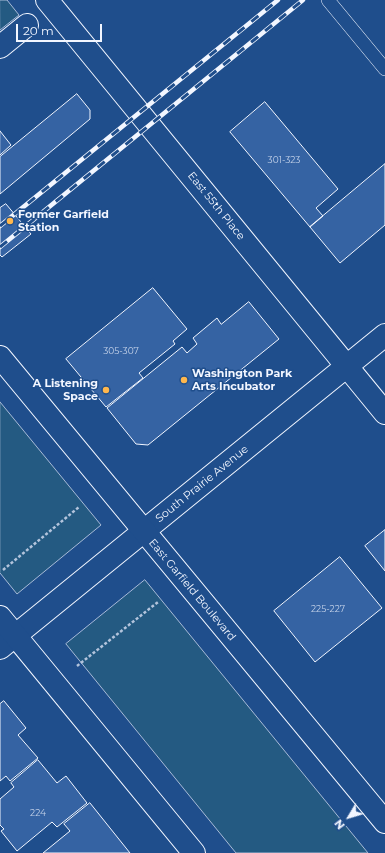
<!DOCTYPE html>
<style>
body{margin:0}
#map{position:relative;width:385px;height:853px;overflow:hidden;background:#1f4e8c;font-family:Montserrat,sans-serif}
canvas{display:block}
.north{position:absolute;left:329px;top:797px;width:40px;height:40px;-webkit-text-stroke:3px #1f4e8c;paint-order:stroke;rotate:232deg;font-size:11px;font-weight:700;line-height:16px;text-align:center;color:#f2f6ff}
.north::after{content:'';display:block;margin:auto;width:14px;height:18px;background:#f2f6ff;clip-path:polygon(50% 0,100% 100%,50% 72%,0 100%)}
.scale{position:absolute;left:16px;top:24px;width:86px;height:18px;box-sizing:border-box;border:2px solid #f2f6ff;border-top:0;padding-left:5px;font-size:12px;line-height:14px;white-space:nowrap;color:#f2f6ff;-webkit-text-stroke:3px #1f4e8c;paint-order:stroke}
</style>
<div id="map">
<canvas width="385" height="853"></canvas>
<div class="north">N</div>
<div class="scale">20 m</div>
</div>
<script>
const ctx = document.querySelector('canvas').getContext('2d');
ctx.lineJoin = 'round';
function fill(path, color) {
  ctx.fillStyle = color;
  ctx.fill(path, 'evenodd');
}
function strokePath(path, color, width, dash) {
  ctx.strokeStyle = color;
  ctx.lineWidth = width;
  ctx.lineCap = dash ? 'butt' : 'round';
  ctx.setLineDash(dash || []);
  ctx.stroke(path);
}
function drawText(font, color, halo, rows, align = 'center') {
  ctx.font = font + ' Montserrat,sans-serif';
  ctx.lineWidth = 3;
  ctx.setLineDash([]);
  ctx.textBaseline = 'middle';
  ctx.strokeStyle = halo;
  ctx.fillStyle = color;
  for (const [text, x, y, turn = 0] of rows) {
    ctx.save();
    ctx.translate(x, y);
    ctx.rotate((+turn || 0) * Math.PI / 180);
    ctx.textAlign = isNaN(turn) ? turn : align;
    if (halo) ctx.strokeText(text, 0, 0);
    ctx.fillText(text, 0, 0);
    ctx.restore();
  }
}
const green = new Path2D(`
 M 0,0 L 7,0 L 19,15 L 0,30 Z
 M 0,402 L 101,525 L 17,594 L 0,573 Z
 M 145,580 L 368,853 L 236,853 L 66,644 Z`);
const building = new Path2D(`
 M 77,94 L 90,110 L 90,119 L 0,194 L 0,157 Z
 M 265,102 L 338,189 L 316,208 L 323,216 L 310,227 L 230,132 Z
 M 0,131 L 11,145 L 0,155 Z
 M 385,164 L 385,225 L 340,263 L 310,227 Z
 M 6,204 L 31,234 L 2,257 L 0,255 L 0,208 Z
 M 153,288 L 187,329 L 173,341 L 175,344 L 139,373 L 143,378 L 106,407 L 66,359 Z
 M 249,302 L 279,339 L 148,445 L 136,444 L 107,408 L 182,347 L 187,353 L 197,344 L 193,338 L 217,318 L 221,324 Z
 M 385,530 L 385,571 L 365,546 Z
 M 340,557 L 382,608 L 315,662 L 274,611 Z
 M 4,701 L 26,728 L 18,735 L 38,758 L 10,781 L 6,776 L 0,781 L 0,704 Z
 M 38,760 L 57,783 L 66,776 L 87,803 L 57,827 L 52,822 L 17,851 L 1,831 L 4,829 L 0,825 L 0,799 L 14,787 L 11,783 Z
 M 90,803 L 130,853 L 43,853 L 70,831 L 64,824 Z`);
const path = new Path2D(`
 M 3,570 L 79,507
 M 77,666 L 158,602`);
const lane = new Path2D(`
 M 328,0 L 385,69`);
const street = new Path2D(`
 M 47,0 L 385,413
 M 0,47 L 27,25
 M 0,648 L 385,335`);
const secondary = new Path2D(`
 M 0,357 L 385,822
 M 0,617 L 194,853`);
const rail = new Path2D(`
 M 0,226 L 278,0
 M 0,247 L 303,0`);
const markers = [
 [10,221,4,"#ffb74d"],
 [184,380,4,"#ffb74d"],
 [106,390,4,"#ffb74d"]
];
const numberNames = [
 ["301-323",284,160],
 ["305-307",121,351],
 ["225-227",328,609],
 ["224",38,813]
];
const streetNames = [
 ["East 55th Place",216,206,51],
 ["South Prairie Avenue",202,484,-39],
 ["East Garfield Boulevard",192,590,50]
];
const poiNames = [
 ["Former Garfield",18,215],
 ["Station",18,228],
 ["Washington Park",192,374],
 ["Arts Incubator",192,387],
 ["A Listening",98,384,"right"],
 ["Space",98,397,"right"]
];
fill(green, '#245a82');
strokePath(green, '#a8bbd7', 1);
fill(building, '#3563a3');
strokePath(building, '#f2f6ff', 1);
strokePath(lane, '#f2f6ff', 14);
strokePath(street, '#f2f6ff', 24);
strokePath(secondary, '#f2f6ff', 24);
strokePath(path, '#b3c4dc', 2.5, [3, 2]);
strokePath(lane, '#1f4e8c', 13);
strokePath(street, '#1f4e8c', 22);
strokePath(secondary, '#1f4e8c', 22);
strokePath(rail, '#f2f6ff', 4.5);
strokePath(rail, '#1f4e8c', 3, [9]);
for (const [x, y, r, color] of markers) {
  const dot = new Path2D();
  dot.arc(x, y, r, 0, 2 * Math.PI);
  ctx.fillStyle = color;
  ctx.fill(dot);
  strokePath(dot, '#1f4e8c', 1.5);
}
drawText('9px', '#c3d1e8', null, numberNames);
drawText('11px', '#f2f6ff', '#1f4e8c', streetNames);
drawText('bold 11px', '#f2f6ff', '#1f4e8c', poiNames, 'left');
</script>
